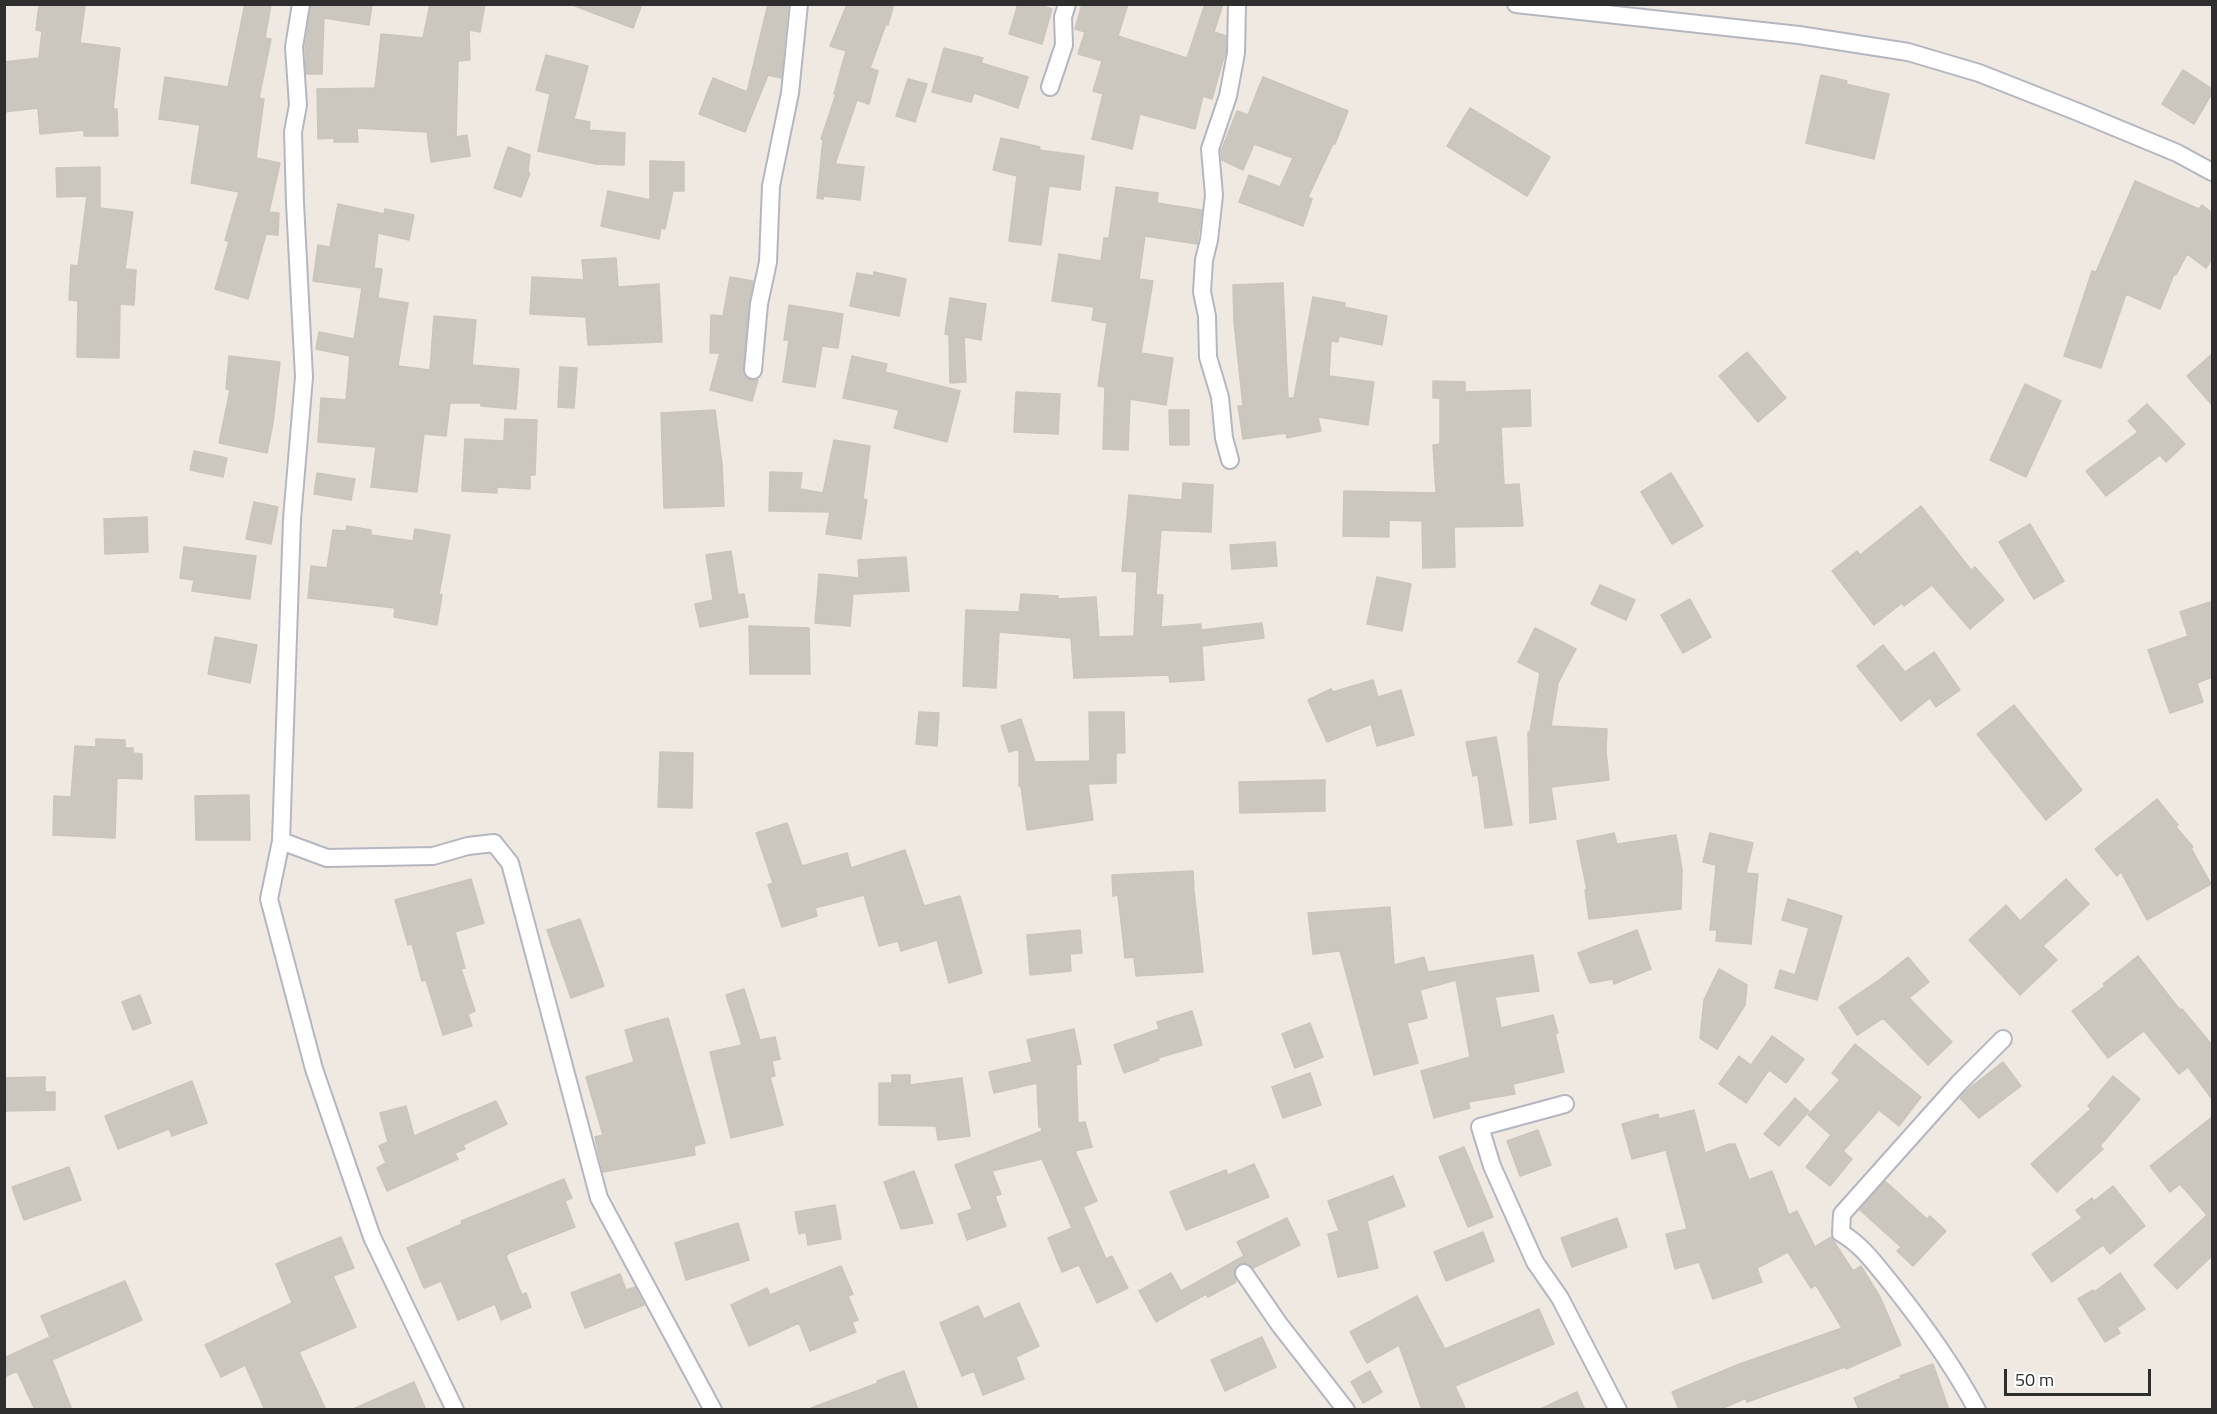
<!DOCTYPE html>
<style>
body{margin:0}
#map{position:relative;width:2217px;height:1414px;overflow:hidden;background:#efe9e1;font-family:"Titillium Web",sans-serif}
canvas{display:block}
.frame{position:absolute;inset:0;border:6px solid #2e2e2e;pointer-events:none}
.scale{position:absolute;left:2004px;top:1369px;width:147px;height:27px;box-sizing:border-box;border:3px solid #2e2e2e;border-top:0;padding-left:8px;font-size:18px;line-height:21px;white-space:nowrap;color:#2e2e2e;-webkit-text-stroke:4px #fff;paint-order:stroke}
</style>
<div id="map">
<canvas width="2217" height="1414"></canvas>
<div class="frame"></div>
<div class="scale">50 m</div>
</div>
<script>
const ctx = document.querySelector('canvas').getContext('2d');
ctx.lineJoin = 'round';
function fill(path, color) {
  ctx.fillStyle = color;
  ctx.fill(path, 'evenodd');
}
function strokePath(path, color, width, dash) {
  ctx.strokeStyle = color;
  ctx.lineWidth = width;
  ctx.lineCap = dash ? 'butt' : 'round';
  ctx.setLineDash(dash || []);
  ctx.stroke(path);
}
const building = new Path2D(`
 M 39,4 L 85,6 L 80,43 L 120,48 L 113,109 L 117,109 L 118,136 L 84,136 L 84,130 L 40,134 L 38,108 L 4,112 L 4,62 L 39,58 L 42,31 L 36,30 Z
 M 245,4 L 271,4 L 265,38 L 271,39 L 259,98 L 264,99 L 256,158 L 280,163 L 269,212 L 279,213 L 278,235 L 266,234 L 248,299 L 215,289 L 229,242 L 225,240 L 239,192 L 191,183 L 200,125 L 159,119 L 165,77 L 228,87 Z
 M 311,4 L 372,4 L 369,25 L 324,18 L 322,74 L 306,74 L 305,47 Z
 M 430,4 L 485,4 L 480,32 L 469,30 L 470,60 L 458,61 L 456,137 L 467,135 L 470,156 L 431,162 L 427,132 L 357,128 L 358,142 L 334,142 L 334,138 L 318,139 L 317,89 L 375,88 L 381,34 L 423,38 Z
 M 575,4 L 642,4 L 633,28 L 575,6 Z
 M 768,4 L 788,4 L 781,78 L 768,75 L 745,132 L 699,114 L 713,78 L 747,92 Z
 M 847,4 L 884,4 L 893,7 L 888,25 L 886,24 L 870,68 L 878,71 L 869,104 L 857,100 L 835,164 L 864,167 L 860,200 L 824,196 L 823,199 L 817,198 L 823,139 L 821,139 L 836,94 L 834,94 L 846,51 L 830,46 Z
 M 1018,4 L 1036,4 L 1052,9 L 1042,44 L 1009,34 Z
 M 1082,4 L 1128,4 L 1118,36 L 1187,58 L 1205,4 L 1223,4 L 1214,32 L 1226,36 L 1226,50 L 1212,99 L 1203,96 L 1195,129 L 1140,114 L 1132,149 L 1092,139 L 1103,94 L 1093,91 L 1102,61 L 1078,54 L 1085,32 L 1075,29 Z
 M 944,48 L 983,58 L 981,63 L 1028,77 L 1018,108 L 974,93 L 971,102 L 932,92 Z
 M 546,55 L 588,66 L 574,119 L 590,122 L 589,130 L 625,133 L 624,165 L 596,164 L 538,151 L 550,94 L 536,90 Z
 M 2183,70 L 2212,89 L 2212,93 L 2194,124 L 2162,104 Z
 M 1821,75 L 1847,81 L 1846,84 L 1889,94 L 1874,159 L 1806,143 Z
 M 1263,77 L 1348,111 L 1335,144 L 1333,144 L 1308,197 L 1312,199 L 1303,226 L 1239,202 L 1249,175 L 1280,187 L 1293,158 L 1254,144 L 1243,170 L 1222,160 L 1221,151 L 1237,111 L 1248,115 Z
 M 908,79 L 927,84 L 915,122 L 896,116 Z
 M 1470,108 L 1550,157 L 1527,196 L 1447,146 Z
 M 1001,138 L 1040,147 L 1039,150 L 1084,156 L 1080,190 L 1049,186 L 1041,245 L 1009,241 L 1017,176 L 993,170 Z
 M 508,147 L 530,155 L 528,172 L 530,173 L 521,197 L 494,188 Z
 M 650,161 L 684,162 L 684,191 L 673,191 L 665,229 L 661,228 L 659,239 L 601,226 L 608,191 L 650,200 Z
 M 100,167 L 100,208 L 133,212 L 125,269 L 136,270 L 134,305 L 120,304 L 119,358 L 77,357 L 78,301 L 69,300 L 71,265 L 78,266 L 87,196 L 57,197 L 56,168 Z
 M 2135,181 L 2199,209 L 2202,205 L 2212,213 L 2212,259 L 2206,268 L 2187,254 L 2176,275 L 2174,274 L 2160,309 L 2126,294 L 2101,368 L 2064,356 L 2092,271 L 2096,272 Z
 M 1116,187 L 1158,193 L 1157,203 L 1202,210 L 1197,244 L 1145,236 L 1139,279 L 1153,281 L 1141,353 L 1173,358 L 1166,405 L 1130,399 L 1128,450 L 1103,449 L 1105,387 L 1098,386 L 1107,323 L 1092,320 L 1094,307 L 1052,301 L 1059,254 L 1101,261 L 1104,238 L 1109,238 Z
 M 338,204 L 384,214 L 385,209 L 414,215 L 409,240 L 378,233 L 374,268 L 382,269 L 378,298 L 408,303 L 398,366 L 430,370 L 434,316 L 476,320 L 472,365 L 519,369 L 516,409 L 481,406 L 481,403 L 450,403 L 446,436 L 424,434 L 417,492 L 371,487 L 376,447 L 318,442 L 321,398 L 346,400 L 350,356 L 316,349 L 319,332 L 354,339 L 362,288 L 313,281 L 318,245 L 330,247 Z
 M 616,258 L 618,287 L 659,284 L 662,342 L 588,345 L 586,317 L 530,314 L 532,277 L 584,280 L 582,260 Z
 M 874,272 L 906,279 L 899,316 L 850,306 L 857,273 L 874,276 Z
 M 730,277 L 753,281 L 749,303 L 743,369 L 747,379 L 758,380 L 752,401 L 710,390 L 720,353 L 710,353 L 711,315 L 723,316 Z
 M 1283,283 L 1288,398 L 1294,398 L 1313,297 L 1345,303 L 1344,307 L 1387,316 L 1382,345 L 1339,336 L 1338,342 L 1331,341 L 1329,376 L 1374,382 L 1368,425 L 1318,417 L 1321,431 L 1287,438 L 1286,433 L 1243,439 L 1238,406 L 1243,406 L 1234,322 L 1233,285 Z
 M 950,298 L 986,304 L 981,340 L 964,337 L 966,382 L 950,383 L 949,335 L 945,334 Z
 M 789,305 L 843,314 L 838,348 L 822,346 L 815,387 L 783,382 L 789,340 L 784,340 Z
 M 1747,352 L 1786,398 L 1758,422 L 1719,376 Z
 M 2212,354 L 2212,405 L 2187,376 Z
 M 229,356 L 280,362 L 273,423 L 267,453 L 219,443 L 230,390 L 226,389 Z
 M 852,356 L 887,364 L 885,372 L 960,391 L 947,442 L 894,428 L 899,410 L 843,398 Z
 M 560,367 L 577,368 L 574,408 L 558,407 Z
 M 1433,381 L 1465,382 L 1465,392 L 1530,390 L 1531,426 L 1501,427 L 1504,485 L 1519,484 L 1523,526 L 1454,527 L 1455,567 L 1423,568 L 1422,521 L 1389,520 L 1389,537 L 1343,536 L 1344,491 L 1436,493 L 1433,445 L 1440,444 L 1440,398 L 1433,398 Z
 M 2025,384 L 2061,401 L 2026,477 L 1990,460 Z
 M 1016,392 L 1060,394 L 1058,434 L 1014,432 Z
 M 2147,404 L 2185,444 L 2166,462 L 2160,455 L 2106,496 L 2086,471 L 2138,432 L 2128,421 Z
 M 715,410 L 722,464 L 724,506 L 664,508 L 661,413 Z
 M 1169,410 L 1189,410 L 1189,445 L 1170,445 Z
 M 505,419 L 537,420 L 535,475 L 530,475 L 530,489 L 497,487 L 497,493 L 462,491 L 465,439 L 504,441 Z
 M 834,440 L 870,446 L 863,499 L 867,500 L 861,539 L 826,534 L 830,512 L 769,511 L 770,472 L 802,473 L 800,489 L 823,493 Z
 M 194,451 L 227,458 L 223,477 L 190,470 Z
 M 317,473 L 355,479 L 351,500 L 314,494 Z
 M 1671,473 L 1703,526 L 1672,544 L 1641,492 Z
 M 1183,483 L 1213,485 L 1211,532 L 1161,530 L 1156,595 L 1163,595 L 1161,627 L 1201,624 L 1201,630 L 1262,623 L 1264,638 L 1202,646 L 1204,680 L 1170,682 L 1169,675 L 1074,678 L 1071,638 L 999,632 L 996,688 L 963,686 L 966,610 L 1019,612 L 1021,594 L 1058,596 L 1058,599 L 1096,597 L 1099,637 L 1134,636 L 1137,572 L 1122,571 L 1129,495 L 1182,500 Z
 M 254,502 L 278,507 L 271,544 L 246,539 Z
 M 1921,506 L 1971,570 L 1975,567 L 2004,600 L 1970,629 L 1932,585 L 1904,606 L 1902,603 L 1874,625 L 1832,571 L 1857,551 L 1860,555 Z
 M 147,517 L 148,552 L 105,554 L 104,519 Z
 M 2030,524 L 2064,581 L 2034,599 L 1999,542 Z
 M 347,526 L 371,530 L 371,535 L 413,541 L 415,529 L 450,535 L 439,594 L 442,595 L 437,625 L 394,617 L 395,608 L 308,598 L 311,566 L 327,568 L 333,530 L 346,531 Z
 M 1275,542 L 1277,566 L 1232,569 L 1230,545 Z
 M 184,547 L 256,556 L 250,599 L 192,591 L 194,580 L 180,578 Z
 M 731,551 L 738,595 L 744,594 L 748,617 L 700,627 L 695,604 L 713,600 L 706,555 Z
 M 906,557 L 909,591 L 853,594 L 850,626 L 815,623 L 819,574 L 859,578 L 858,560 Z
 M 1377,577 L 1411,584 L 1402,631 L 1367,624 Z
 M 1600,585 L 1635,600 L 1626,620 L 1591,604 Z
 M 1690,599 L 1711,637 L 1683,653 L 1661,615 Z
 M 2210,602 L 2212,611 L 2212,677 L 2197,683 L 2203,702 L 2170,713 L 2148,650 L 2188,636 L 2180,612 Z
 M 749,626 L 809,628 L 810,674 L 750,674 Z
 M 1535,628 L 1576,649 L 1558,683 L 1551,726 L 1607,729 L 1606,751 L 1609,780 L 1551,787 L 1556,819 L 1530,823 L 1528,732 L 1530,732 L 1540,673 L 1518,662 Z
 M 215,637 L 257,645 L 250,683 L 208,674 Z
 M 1883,645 L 1905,672 L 1934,652 L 1960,690 L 1936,707 L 1930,698 L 1901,721 L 1857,666 Z
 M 1373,680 L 1378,697 L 1401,690 L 1414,735 L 1377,746 L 1371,724 L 1327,742 L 1308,700 L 1331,689 L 1333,692 Z
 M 2014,705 L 2082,790 L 2046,820 L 1977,734 Z
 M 919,712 L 939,713 L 937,746 L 916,744 Z
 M 1089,712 L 1124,712 L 1125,753 L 1116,753 L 1116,783 L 1088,784 L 1093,820 L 1027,830 L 1021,786 L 1019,786 L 1019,749 L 1009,752 L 1001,726 L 1021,719 L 1035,762 L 1090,761 Z
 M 1496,737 L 1512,825 L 1485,828 L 1478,775 L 1473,776 L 1466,742 Z
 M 96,739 L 125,740 L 125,748 L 133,748 L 133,753 L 142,754 L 142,779 L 117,778 L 115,838 L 53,835 L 54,796 L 71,797 L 75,746 L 96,747 Z
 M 660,752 L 693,753 L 692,808 L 658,807 Z
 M 1325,780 L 1325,811 L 1240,813 L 1239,782 Z
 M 249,795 L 250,840 L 196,840 L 195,796 Z
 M 2157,799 L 2178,825 L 2176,827 L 2193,847 L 2191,848 L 2211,884 L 2147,920 L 2121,872 L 2117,876 L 2095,849 Z
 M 787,823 L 802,866 L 847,853 L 851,868 L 905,850 L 924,906 L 960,896 L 982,973 L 949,983 L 937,940 L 901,951 L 898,941 L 879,946 L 864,895 L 815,908 L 817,916 L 782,927 L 768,885 L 773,883 L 756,833 Z
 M 1614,833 L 1617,844 L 1676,835 L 1682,869 L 1681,909 L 1589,919 L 1585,890 L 1587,890 L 1577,841 Z
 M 1710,833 L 1753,843 L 1746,873 L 1758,874 L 1751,944 L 1716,941 L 1717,930 L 1710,930 L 1716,865 L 1703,862 Z
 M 1193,871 L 1194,891 L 1203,972 L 1136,976 L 1134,957 L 1125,958 L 1118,895 L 1113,896 L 1112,875 Z
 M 471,879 L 484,923 L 455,932 L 465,968 L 461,969 L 475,1011 L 468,1014 L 472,1026 L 443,1035 L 426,980 L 422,981 L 412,944 L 408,945 L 395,900 Z
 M 2066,879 L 2089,904 L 2043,946 L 2057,960 L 2020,995 L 1969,940 L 2006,905 L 2020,921 Z
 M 1788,899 L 1842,916 L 1817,1000 L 1775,988 L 1780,970 L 1795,975 L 1809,928 L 1782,920 Z
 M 1390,907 L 1394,965 L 1424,957 L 1428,972 L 1533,955 L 1539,991 L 1495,997 L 1501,1028 L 1553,1015 L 1558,1033 L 1555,1033 L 1564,1072 L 1513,1084 L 1515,1094 L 1468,1102 L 1470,1108 L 1434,1118 L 1421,1071 L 1470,1057 L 1456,980 L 1420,990 L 1427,1018 L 1407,1023 L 1418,1063 L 1374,1075 L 1340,951 L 1313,954 L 1308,913 Z
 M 580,919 L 604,986 L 571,998 L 547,930 Z
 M 1080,930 L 1082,953 L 1070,954 L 1071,971 L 1030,975 L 1027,935 Z
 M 1637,930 L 1651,969 L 1614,984 L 1613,979 L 1590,983 L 1578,953 Z
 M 2138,956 L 2180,1010 L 2182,1009 L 2212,1045 L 2212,1099 L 2188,1067 L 2179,1074 L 2144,1031 L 2108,1058 L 2072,1011 L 2105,986 L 2103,984 Z
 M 1908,957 L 1929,982 L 1909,998 L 1952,1042 L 1928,1065 L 1883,1018 L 1857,1035 L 1839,1007 L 1879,980 Z
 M 1719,969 L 1747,985 L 1745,1005 L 1717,1049 L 1700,1038 L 1704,1000 Z
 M 744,989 L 760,1040 L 775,1037 L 780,1059 L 772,1061 L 775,1076 L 770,1077 L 783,1125 L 731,1138 L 710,1052 L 742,1045 L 726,995 Z
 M 140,995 L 151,1023 L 133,1030 L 122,1002 Z
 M 1192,1011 L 1202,1045 L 1158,1058 L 1159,1060 L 1124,1073 L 1114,1045 L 1159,1029 L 1157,1022 Z
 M 668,1018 L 705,1143 L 694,1146 L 695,1155 L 603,1172 L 595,1137 L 603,1135 L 586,1077 L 634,1062 L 625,1030 Z
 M 1310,1023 L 1323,1057 L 1295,1068 L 1282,1034 Z
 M 1074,1029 L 1081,1064 L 1076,1065 L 1078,1123 L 1085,1122 L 1092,1147 L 1075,1151 L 1097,1201 L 1083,1207 L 1106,1259 L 1112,1256 L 1128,1288 L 1097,1303 L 1079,1265 L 1062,1272 L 1048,1238 L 1072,1228 L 1042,1159 L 992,1171 L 1001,1194 L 995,1196 L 1006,1226 L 967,1240 L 958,1214 L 972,1209 L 955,1165 L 1042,1131 L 1041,1127 L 1039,1127 L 1037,1083 L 994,1093 L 989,1072 L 1032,1062 L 1027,1040 Z
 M 1772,1036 L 1804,1059 L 1786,1083 L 1769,1070 L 1746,1103 L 1719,1084 L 1739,1056 L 1751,1065 Z
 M 1855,1044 L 1921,1097 L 1899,1126 L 1879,1110 L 1843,1151 L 1852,1159 L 1830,1186 L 1806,1167 L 1831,1135 L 1808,1115 L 1840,1080 L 1832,1073 Z
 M 2003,1062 L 2021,1086 L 1979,1118 L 1960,1098 L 1967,1090 Z
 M 1310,1073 L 1321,1105 L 1283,1118 L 1272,1087 Z
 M 892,1075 L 910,1075 L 910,1085 L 962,1078 L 970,1136 L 938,1140 L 936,1126 L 879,1125 L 879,1083 L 892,1083 Z
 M 2113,1076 L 2140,1099 L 2100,1146 L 2103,1149 L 2057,1192 L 2031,1164 L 2091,1109 L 2088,1106 Z
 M 45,1077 L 45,1092 L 55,1092 L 55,1110 L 6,1111 L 5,1078 Z
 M 192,1081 L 207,1123 L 172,1136 L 169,1129 L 118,1149 L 105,1116 Z
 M 1795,1098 L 1809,1111 L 1779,1146 L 1764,1134 Z
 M 496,1101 L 507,1124 L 463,1145 L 465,1149 L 455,1153 L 458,1159 L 387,1191 L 377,1168 L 386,1163 L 379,1146 L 388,1142 L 380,1113 L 406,1106 L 414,1136 Z
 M 1694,1110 L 1705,1153 L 1729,1144 L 1735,1144 L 1749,1180 L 1772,1171 L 1789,1215 L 1797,1211 L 1815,1247 L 1831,1237 L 1853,1271 L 1861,1266 L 1880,1297 L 1901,1345 L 1846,1369 L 1845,1367 L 1747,1402 L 1746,1398 L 1719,1410 L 1679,1410 L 1672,1392 L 1737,1365 L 1842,1328 L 1816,1285 L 1811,1288 L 1788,1252 L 1757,1268 L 1762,1282 L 1713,1299 L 1699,1262 L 1675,1269 L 1666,1234 L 1687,1229 L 1666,1150 L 1632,1159 L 1622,1124 L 1658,1114 L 1659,1119 Z
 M 2212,1117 L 2212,1256 L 2177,1289 L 2154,1265 L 2207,1215 L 2180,1184 L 2170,1192 L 2150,1166 Z
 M 1538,1130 L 1551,1165 L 1520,1176 L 1507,1141 Z
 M 1464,1147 L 1493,1217 L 1468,1227 L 1439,1157 Z
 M 1254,1164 L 1269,1197 L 1186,1230 L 1170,1192 L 1226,1170 L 1228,1175 Z
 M 69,1167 L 81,1200 L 24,1220 L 12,1187 Z
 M 914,1171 L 933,1223 L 901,1229 L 884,1182 Z
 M 1393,1176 L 1405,1206 L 1367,1221 L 1378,1268 L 1338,1277 L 1328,1234 L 1339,1231 L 1328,1201 Z
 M 564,1179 L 572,1198 L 565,1201 L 575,1227 L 509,1253 L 506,1256 L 522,1295 L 526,1293 L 531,1307 L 501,1320 L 495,1304 L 458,1320 L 441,1281 L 424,1288 L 407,1248 L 462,1224 L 461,1221 L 486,1211 Z
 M 1885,1181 L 1927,1219 L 1930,1216 L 1946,1231 L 1913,1266 L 1897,1251 L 1901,1247 L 1860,1210 Z
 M 2113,1186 L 2145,1226 L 2110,1254 L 2103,1245 L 2052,1282 L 2032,1254 L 2082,1218 L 2076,1210 L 2092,1198 L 2094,1201 Z
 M 835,1205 L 841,1239 L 808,1245 L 806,1232 L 799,1234 L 795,1212 Z
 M 1287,1218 L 1300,1245 L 1253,1268 L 1248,1263 L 1239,1264 L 1234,1273 L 1236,1282 L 1208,1297 L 1206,1294 L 1156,1322 L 1139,1291 L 1171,1273 L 1181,1291 L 1244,1256 L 1237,1242 Z
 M 1617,1218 L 1627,1247 L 1572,1267 L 1561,1238 Z
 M 738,1223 L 749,1260 L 686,1280 L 675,1243 Z
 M 1483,1232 L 1494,1261 L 1446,1281 L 1434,1252 Z
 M 341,1237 L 354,1268 L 333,1276 L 356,1327 L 299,1352 L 326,1410 L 265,1410 L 245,1365 L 221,1377 L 205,1345 L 292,1303 L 276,1264 Z
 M 841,1266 L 853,1294 L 848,1296 L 858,1320 L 852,1322 L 856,1332 L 810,1351 L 799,1323 L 749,1346 L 731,1305 L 767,1288 L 770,1295 Z
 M 2120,1273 L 2145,1309 L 2117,1328 L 2120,1333 L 2105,1342 L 2078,1299 L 2093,1290 L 2094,1292 Z
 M 620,1274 L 626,1290 L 635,1287 L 644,1305 L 585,1328 L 571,1293 Z
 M 125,1281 L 142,1320 L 52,1360 L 72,1410 L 35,1410 L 17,1371 L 4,1377 L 4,1358 L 50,1337 L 41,1316 Z
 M 1417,1296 L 1445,1349 L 1539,1309 L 1554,1344 L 1455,1386 L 1466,1410 L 1422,1410 L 1399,1345 L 1367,1363 L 1350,1332 Z
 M 1019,1303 L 1039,1346 L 1016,1357 L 1024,1379 L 983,1395 L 974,1371 L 962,1376 L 940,1323 L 978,1306 L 984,1319 Z
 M 1262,1337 L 1276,1367 L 1225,1391 L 1211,1360 Z
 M 1933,1364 L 1949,1410 L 1859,1410 L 1854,1398 L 1901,1378 L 1900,1376 Z
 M 904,1371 L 918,1410 L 812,1410 L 811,1408 L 878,1383 L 877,1381 Z
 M 1370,1371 L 1382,1392 L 1363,1403 L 1351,1382 Z
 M 414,1382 L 426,1410 L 351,1410 Z
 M 1577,1392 L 1585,1410 L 1538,1410 Z`);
const minor = new Path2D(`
 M 301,4 L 294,47 L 298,105 L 293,132 L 295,203 L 304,377 L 292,519 L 281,841 L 269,899 L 314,1069 L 372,1237 L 455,1410
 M 1516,4 L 1799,35 L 1908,52 L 1979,73 L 2078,112 L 2177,153 L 2212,172
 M 1050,87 L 1064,45 L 1063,17 L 1067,4
 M 753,370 L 759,304 L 768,262 L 771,186 L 790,93 L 799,4
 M 1230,460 L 1224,438 L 1220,397 L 1208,357 L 1207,316 L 1202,292 L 1204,260 L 1209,240 L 1214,195 L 1210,149 L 1228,96 L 1236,53 L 1237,4
 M 281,841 L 327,858 L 433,856 L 468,846 L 494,843 L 510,863 L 599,1198 L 713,1410
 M 1565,1104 L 1480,1127 L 1492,1166 L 1535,1262 L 1560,1298 L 1618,1410
 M 1244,1273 L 1279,1324 L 1346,1410
 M 1977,1410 C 1953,1365 1922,1322 1890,1282 C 1875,1264 1862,1245 1841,1233 L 1842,1214 L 1959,1083 L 2003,1039`);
fill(building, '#cbc7bf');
strokePath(building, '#cbc5ba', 1.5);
strokePath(minor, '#b4b7c1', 20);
strokePath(minor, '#fff', 16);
</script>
